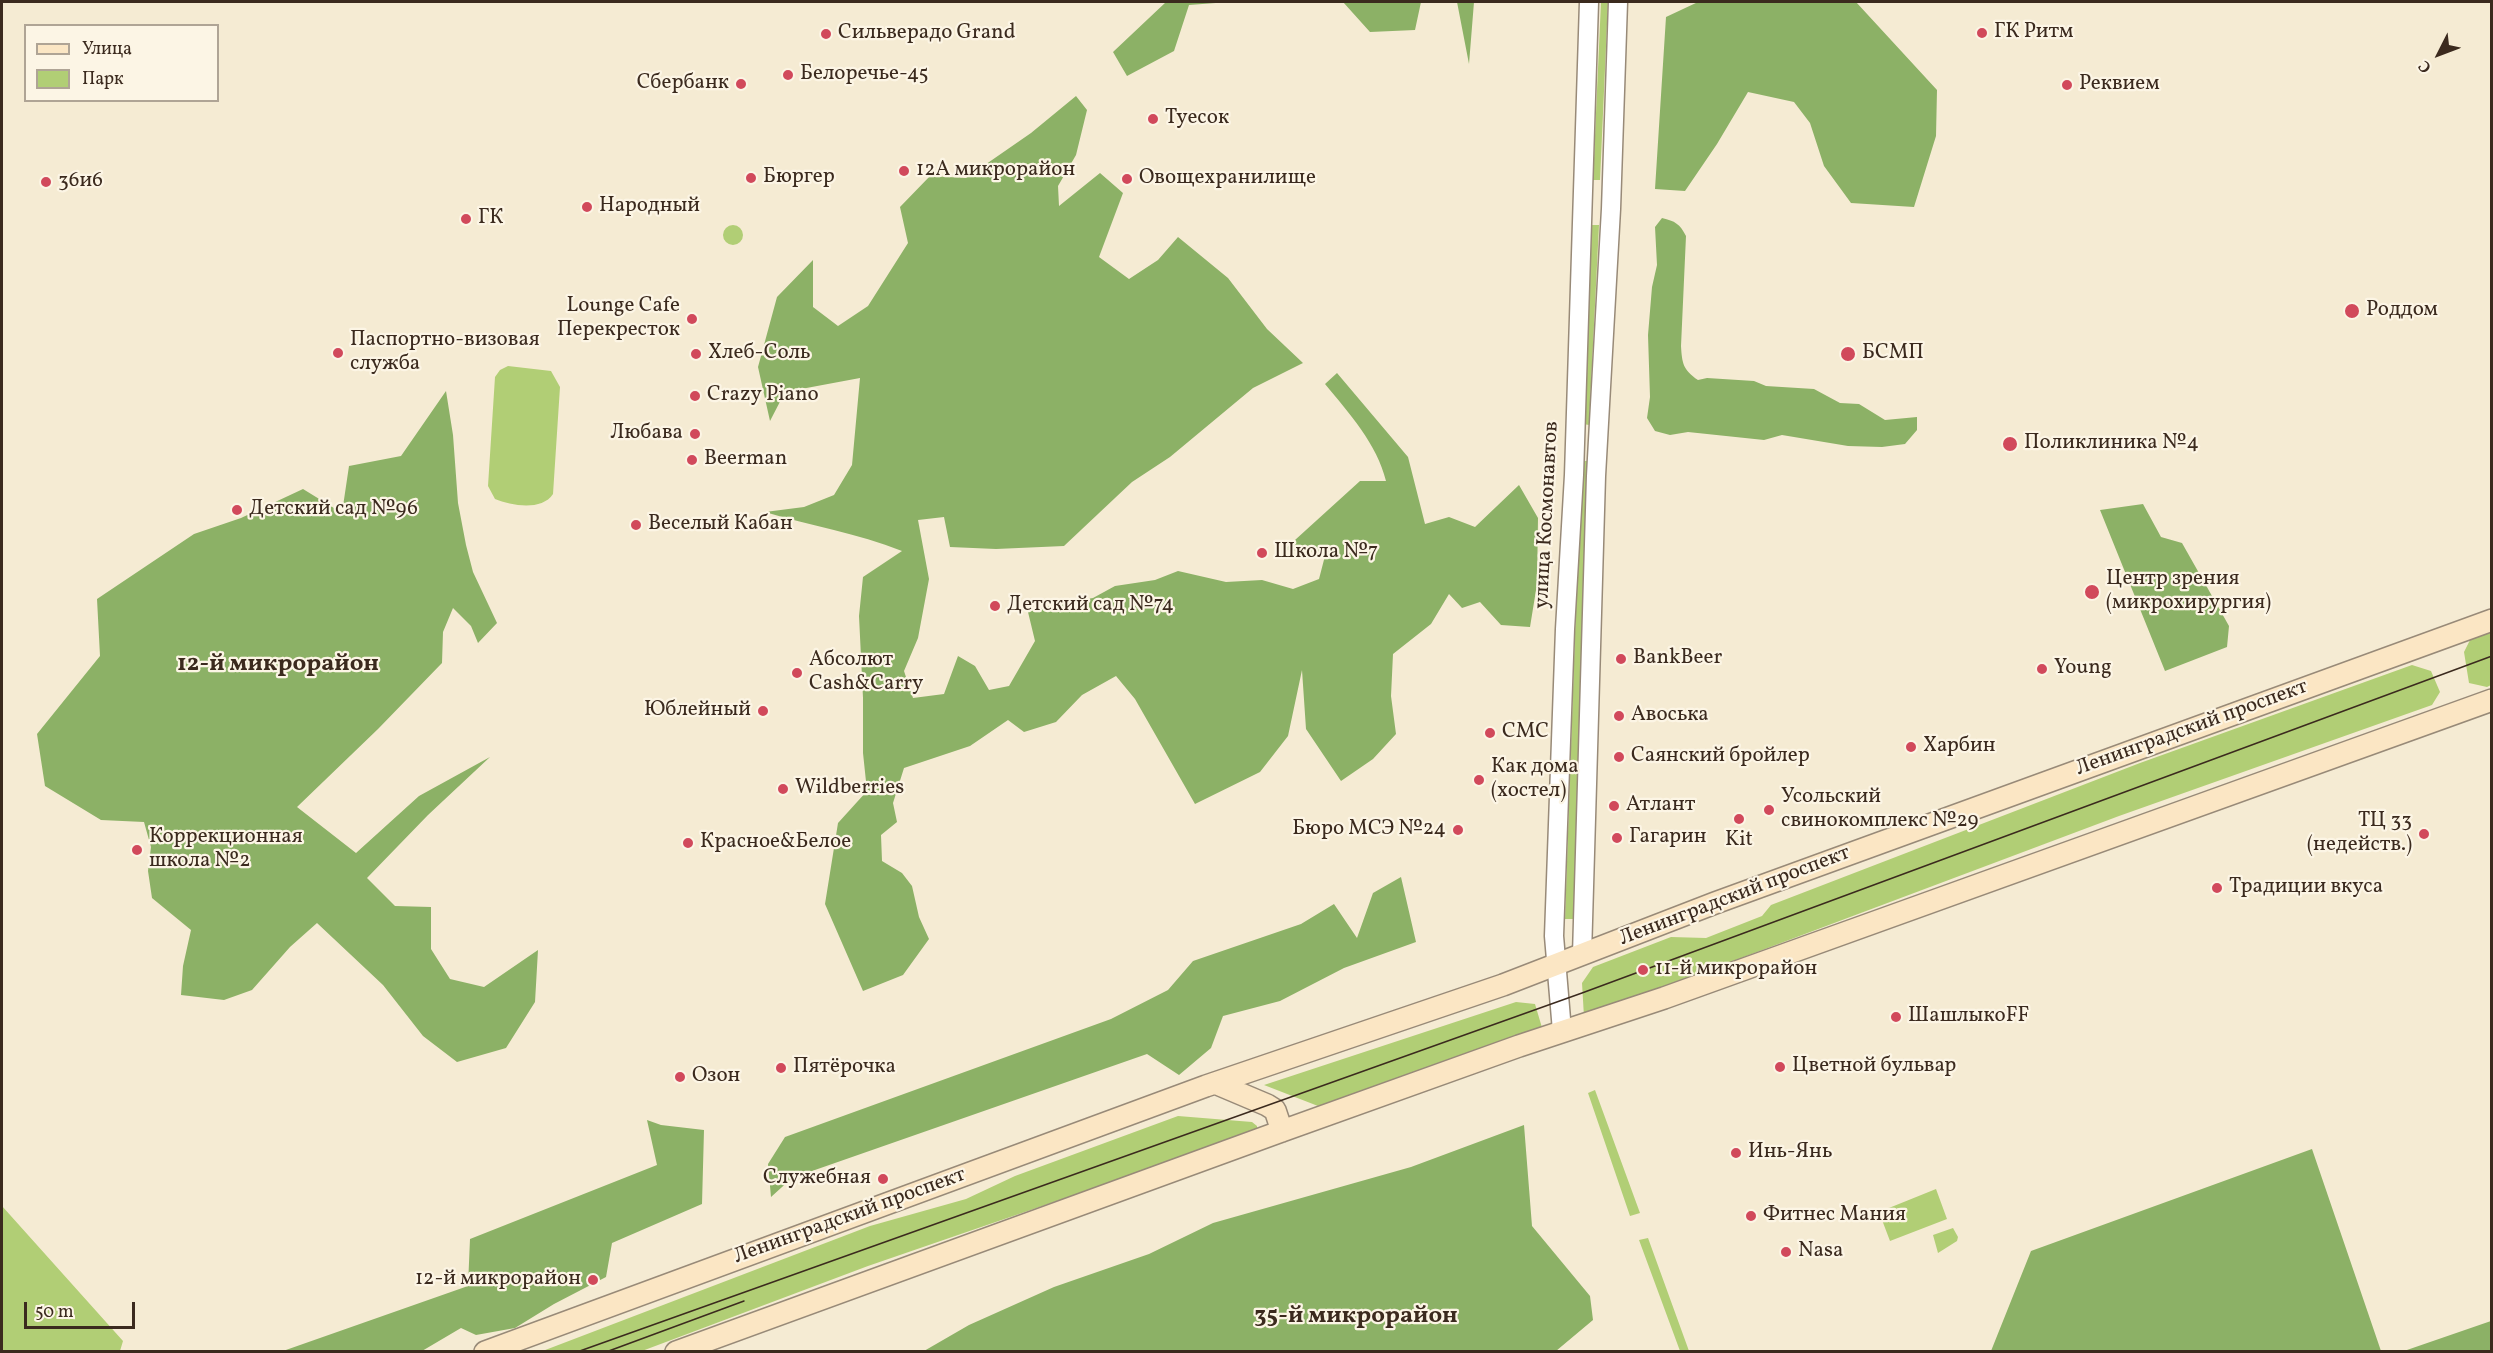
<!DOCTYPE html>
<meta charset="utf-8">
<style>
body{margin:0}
#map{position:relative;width:2493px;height:1353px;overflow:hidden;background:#f5ebd3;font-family:Vollkorn,serif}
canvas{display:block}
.frame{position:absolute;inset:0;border:3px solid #3b2a1e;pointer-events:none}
.legend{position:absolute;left:24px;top:24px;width:195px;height:78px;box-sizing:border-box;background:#fcf5e5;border:2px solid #afa495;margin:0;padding:8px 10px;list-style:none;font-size:18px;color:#3b2a1e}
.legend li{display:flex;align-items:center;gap:12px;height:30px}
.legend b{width:30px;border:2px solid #afa495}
.north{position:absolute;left:2409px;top:24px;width:60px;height:60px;-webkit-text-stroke:4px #fcf5e5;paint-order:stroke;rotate:228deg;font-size:16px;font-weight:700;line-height:24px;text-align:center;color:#3b2a1e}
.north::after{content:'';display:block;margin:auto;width:21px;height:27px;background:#3b2a1e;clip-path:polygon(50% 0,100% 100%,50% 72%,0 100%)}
.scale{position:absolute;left:24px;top:1302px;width:111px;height:27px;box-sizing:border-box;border:3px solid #3b2a1e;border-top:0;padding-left:8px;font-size:18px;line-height:21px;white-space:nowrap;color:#3b2a1e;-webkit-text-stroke:4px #fcf5e5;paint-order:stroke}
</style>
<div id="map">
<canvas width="2493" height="1353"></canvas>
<div class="frame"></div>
<ul class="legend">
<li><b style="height:8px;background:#fbe6c4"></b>Улица</li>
<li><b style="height:16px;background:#b1ce75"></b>Парк</li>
</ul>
<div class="north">С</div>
<div class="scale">50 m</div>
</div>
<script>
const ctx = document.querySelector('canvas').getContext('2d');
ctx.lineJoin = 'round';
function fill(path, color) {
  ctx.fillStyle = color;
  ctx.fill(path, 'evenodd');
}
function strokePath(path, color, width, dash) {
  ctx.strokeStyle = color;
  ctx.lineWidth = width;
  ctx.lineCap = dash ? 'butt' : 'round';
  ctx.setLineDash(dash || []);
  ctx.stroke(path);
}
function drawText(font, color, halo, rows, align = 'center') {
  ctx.font = font + ' Vollkorn,serif';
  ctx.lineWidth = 4.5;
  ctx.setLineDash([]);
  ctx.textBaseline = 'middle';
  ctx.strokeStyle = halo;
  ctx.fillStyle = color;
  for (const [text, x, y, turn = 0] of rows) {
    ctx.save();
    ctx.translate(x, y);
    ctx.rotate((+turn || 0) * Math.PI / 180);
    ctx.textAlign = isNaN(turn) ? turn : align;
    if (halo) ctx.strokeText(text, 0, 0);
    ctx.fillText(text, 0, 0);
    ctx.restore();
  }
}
const green = new Path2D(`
 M 1601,2 L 1608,2 L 1600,180 L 1593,180 Z
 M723 235a10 10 0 1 1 20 0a10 10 0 1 1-20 0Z
 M 1592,225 L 1599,225 L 1589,425 L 1583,424 Z
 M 508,366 L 551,371 L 560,387 L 553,494 C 542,511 512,506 495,499 L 488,486 L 495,377 L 500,370 Z
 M 1581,461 L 1590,461 L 1574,919 L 1565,919 Z
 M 2491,632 L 2491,685 L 2487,687 L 2469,683 L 2464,652 L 2470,640 Z
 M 2412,665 L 2431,671 L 2440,692 L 2432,705 L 2119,816 L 1584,1017 L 1582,983 L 1593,967 L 1671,937 L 1706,938 L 1762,916 L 1771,905 L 2140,763 Z
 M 1516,1002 L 1535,1004 L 1543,1031 L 1318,1106 L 1264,1085 Z
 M 1595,1090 L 1640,1213 L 1630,1216 L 1588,1093 Z
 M 1178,1116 L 1252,1122 L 1257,1126 L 1257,1132 L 868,1266 L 642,1351 L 540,1352 L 870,1226 L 966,1199 L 1015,1176 Z
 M 1936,1189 L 1947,1219 L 1890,1241 L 1879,1212 Z
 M 2,1206 L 123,1341 L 120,1351 L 2,1351 Z
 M 1953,1228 L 1958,1237 L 1957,1241 L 1938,1253 L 1933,1235 Z
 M 1648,1238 L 1689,1351 L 1680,1351 L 1639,1240 Z`);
const forest = new Path2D(`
 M 1166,2 L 1229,2 L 1189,5 L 1174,51 L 1127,76 L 1113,52 Z
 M 1343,2 L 1421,2 L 1415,30 L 1370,32 Z
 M 1457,2 L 1474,2 L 1469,64 Z
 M 1698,2 L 1856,2 L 1937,90 L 1936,136 L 1914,207 L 1851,203 L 1824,166 L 1810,123 L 1794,102 L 1748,92 L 1717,144 L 1685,191 L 1655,189 L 1666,17 Z
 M 1076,96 L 1087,110 L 1076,155 L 1058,186 L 1059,206 L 1100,173 L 1123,193 L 1099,257 L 1129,279 L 1158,260 L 1178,237 L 1228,278 L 1267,329 L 1303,363 L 1253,388 L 1170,457 L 1132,482 L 1064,546 L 996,549 L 950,547 L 944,517 L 918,520 L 929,579 L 918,638 L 904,671 L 913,698 L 944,694 L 958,656 L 975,666 L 989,690 L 1009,686 L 1035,641 L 1028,612 L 1057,604 L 1093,598 L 1115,586 L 1155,580 L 1178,571 L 1226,582 L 1262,580 L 1293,589 L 1319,579 L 1326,552 L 1284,550 L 1360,481 L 1386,481 C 1377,444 1349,413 1325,384 L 1337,373 L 1408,457 L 1425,524 L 1449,517 L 1475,527 L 1519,485 L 1538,518 L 1537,584 L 1530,627 L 1501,625 L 1480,602 L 1462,608 L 1449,594 L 1431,624 L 1393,654 L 1391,696 L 1396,734 L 1373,759 L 1341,781 L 1306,729 L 1302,670 L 1288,736 L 1260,772 L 1195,804 L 1135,699 L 1116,676 L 1082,695 L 1056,722 L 1024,732 L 1008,720 L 970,746 L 904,768 L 893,803 L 897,822 L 881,835 L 882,861 L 902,873 L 912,886 L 919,917 L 929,939 L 903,975 L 863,991 L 825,904 L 838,823 L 867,791 L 863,753 L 863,698 L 859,616 L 863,577 L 902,551 C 857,533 811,526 765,512 L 804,507 L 834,495 L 852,465 L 860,378 L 785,392 L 770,421 L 758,367 L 777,297 L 813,260 L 813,307 L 838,326 L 868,306 L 908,243 L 900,207 L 930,176 L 966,178 L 1031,133 Z
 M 1662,218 C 1675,221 1680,224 1686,236 L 1681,346 C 1682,363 1683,370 1698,380 L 1707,378 L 1754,381 L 1766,386 L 1814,389 L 1840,403 L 1859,404 L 1885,420 L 1917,417 L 1917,430 L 1905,444 L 1882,447 L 1848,446 L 1782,435 L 1764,440 L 1688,432 L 1670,435 L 1655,431 L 1647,418 L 1650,397 L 1648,335 L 1652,287 L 1657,265 L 1655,227 Z
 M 446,391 L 453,435 L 458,503 L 466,545 L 473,572 L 497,623 L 478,643 L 471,626 L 453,608 L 443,632 L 442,663 L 378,729 L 297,807 L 356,853 L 419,796 L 490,757 L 428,815 L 367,878 L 395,906 L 431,907 L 431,949 L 450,979 L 484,987 L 538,950 L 535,1002 L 506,1048 L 457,1062 L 423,1036 L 383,985 L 317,923 L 290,947 L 252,990 L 224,1000 L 181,995 L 183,966 L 191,930 L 152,898 L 148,871 L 151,847 L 144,822 L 101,820 L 45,786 L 37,734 L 100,656 L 97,599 L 194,534 L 241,518 L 303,489 L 342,513 L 349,466 L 401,456 Z
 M 2143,504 L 2161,537 L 2182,543 L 2229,626 L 2227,647 L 2165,671 L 2100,510 Z
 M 1401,877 L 1416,942 L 1344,968 L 1280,1001 L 1223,1016 L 1211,1048 L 1179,1075 L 1147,1054 L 792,1178 L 771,1197 L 768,1164 L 785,1137 L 1111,1019 L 1168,990 L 1193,961 L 1301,924 L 1334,904 L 1357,938 L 1373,893 Z
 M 647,1120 L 661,1125 L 704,1130 L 702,1204 L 612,1243 L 606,1277 L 554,1304 L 515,1328 L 476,1335 L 461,1328 L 422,1351 L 283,1351 L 468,1286 L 470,1239 L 657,1165 Z
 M 1524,1125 L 1532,1226 L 1590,1296 L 1593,1320 L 1556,1351 L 924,1351 L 969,1325 L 1054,1287 L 1149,1254 L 1213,1223 L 1411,1167 Z
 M 2312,1149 L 2381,1351 L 1991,1351 L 2031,1251 Z
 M 2491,1321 L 2491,1351 L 2404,1351 Z`);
const tertiary = new Path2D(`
 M 1582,955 L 1596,476 L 1611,209 L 1618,2
 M 1562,1031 L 1554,936 L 1565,629 L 1574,475 L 1589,2`);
const secondary = new Path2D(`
 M 1215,1083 L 1267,1105 L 1275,1110 L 1282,1131
 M 485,1352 L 1206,1086 L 1503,985 L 1715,903 L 2492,620
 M 676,1352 L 1282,1131 L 1519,1046 L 1664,998 L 2492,700`);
const tram = new Path2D(`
 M 577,1352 L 1582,993 L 2492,656
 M 606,1352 L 744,1301`);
const markers = [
 [1982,33,6,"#d1495b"],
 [826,34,6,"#d1495b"],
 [788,75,6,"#d1495b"],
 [741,84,6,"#d1495b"],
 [2067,85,6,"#d1495b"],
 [1153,119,6,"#d1495b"],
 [904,171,6,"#d1495b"],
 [751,178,6,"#d1495b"],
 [1127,179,6,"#d1495b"],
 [46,182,6,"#d1495b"],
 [587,207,6,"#d1495b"],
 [466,219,6,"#d1495b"],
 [2352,311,8,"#d1495b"],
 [692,319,6,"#d1495b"],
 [338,353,6,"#d1495b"],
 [696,354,6,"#d1495b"],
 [1848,354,8,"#d1495b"],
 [695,396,6,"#d1495b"],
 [695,434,6,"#d1495b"],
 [2010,444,8,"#d1495b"],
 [692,460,6,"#d1495b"],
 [237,510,6,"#d1495b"],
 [636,525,6,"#d1495b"],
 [1262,553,6,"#d1495b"],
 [2092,592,8,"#d1495b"],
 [995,606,6,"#d1495b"],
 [1621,659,6,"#d1495b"],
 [2042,669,6,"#d1495b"],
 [797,673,6,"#d1495b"],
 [763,711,6,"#d1495b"],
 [1619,716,6,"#d1495b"],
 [1490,733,6,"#d1495b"],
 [1911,747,6,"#d1495b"],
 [1619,757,6,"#d1495b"],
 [1479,780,6,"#d1495b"],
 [783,789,6,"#d1495b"],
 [1614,806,6,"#d1495b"],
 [1769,810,6,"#d1495b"],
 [1739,819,6,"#d1495b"],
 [1458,830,6,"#d1495b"],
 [2424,834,6,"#d1495b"],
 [1617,838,6,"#d1495b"],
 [688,843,6,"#d1495b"],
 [137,850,6,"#d1495b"],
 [2217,888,6,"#d1495b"],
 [1643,970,6,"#d1495b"],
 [1896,1017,6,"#d1495b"],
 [1780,1067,6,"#d1495b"],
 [781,1068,6,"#d1495b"],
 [680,1077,6,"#d1495b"],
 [1736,1153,6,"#d1495b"],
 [883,1179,6,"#d1495b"],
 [1751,1216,6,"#d1495b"],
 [1786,1252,6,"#d1495b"],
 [593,1280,6,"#d1495b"]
];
const poiNames = [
 ["ГК Ритм",1994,33],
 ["Сильверадо Grand",838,34],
 ["Белоречье-45",800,75],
 ["Сбербанк",729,84,"right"],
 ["Реквием",2079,85],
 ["Туесок",1165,119],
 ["12А микрорайон",916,171],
 ["Бюргер",763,178],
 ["Овощехранилище",1139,179],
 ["36и6",58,182],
 ["Народный",599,207],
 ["ГК",478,219],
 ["Lounge Cafe",680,307,"right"],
 ["Перекресток",680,331,"right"],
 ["Роддом",2366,311],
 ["Паспортно-визовая",350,341],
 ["служба",350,365],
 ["Хлеб-Соль",708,354],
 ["БСМП",1862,354],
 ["Crazy Piano",707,396],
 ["Любава",683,434,"right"],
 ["Поликлиника №4",2024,444],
 ["Beerman",704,460],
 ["Детский сад №96",249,510],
 ["Веселый Кабан",648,525],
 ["Школа №7",1274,553],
 ["Центр зрения",2106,580],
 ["(микрохирургия)",2106,604],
 ["Детский сад №74",1007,606],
 ["BankBeer",1633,659],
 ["Абсолют",809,661],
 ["Cash&Carry",809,685],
 ["Young",2054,669],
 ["Юблейный",751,711,"right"],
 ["Авоська",1631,716],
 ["СМС",1502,733],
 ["Харбин",1923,747],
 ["Саянский бройлер",1631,757],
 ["Как дома",1491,768],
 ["(хостел)",1491,792],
 ["Wildberries",795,789],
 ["Усольский",1781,798],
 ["свинокомплекс №29",1781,822],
 ["Атлант",1626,806],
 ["ТЦ 33",2412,822,"right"],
 ["(недейств.)",2412,846,"right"],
 ["Бюро МСЭ №24",1446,830,"right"],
 ["Коррекционная",149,838],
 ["школа №2",149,862],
 ["Гагарин",1629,838],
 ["Kit",1739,841,"center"],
 ["Красное&Белое",700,843],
 ["Традиции вкуса",2229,888],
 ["11-й микрорайон",1655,970],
 ["ШашлыкoFF",1908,1017],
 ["Цветной бульвар",1792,1067],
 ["Пятёрочка",793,1068],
 ["Озон",692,1077],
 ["Инь-Янь",1748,1153],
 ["Служебная",871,1179,"right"],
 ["Фитнес Мания",1763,1216],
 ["Nasa",1798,1252],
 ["12-й микрорайон",581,1280,"right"]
];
const streetNames = [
 ["улица Космонавтов",1548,515,-87],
 ["Ленинградский проспект",2192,729,-20],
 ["Ленинградский проспект",1735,897,-21],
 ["Ленинградский проспект",850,1217,-20]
];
const quarterNames = [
 ["12-й микрорайон",278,666],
 ["35-й микрорайон",1356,1318]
];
fill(green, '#b1ce75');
fill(forest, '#8cb166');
strokePath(tertiary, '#988a78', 21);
strokePath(secondary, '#988a78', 24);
strokePath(tertiary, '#fff', 18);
strokePath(secondary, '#fbe6c4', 21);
strokePath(tram, '#3b2a1e', 1.5);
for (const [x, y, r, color] of markers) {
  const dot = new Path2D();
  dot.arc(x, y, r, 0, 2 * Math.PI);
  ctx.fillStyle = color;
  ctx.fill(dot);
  strokePath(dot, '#fcf5e5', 2);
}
drawText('21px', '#3b2a1e', '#fcf5e5', poiNames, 'left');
drawText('21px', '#3b2a1e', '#fcf5e5', streetNames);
drawText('bold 24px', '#3b2a1e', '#fcf5e5', quarterNames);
</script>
